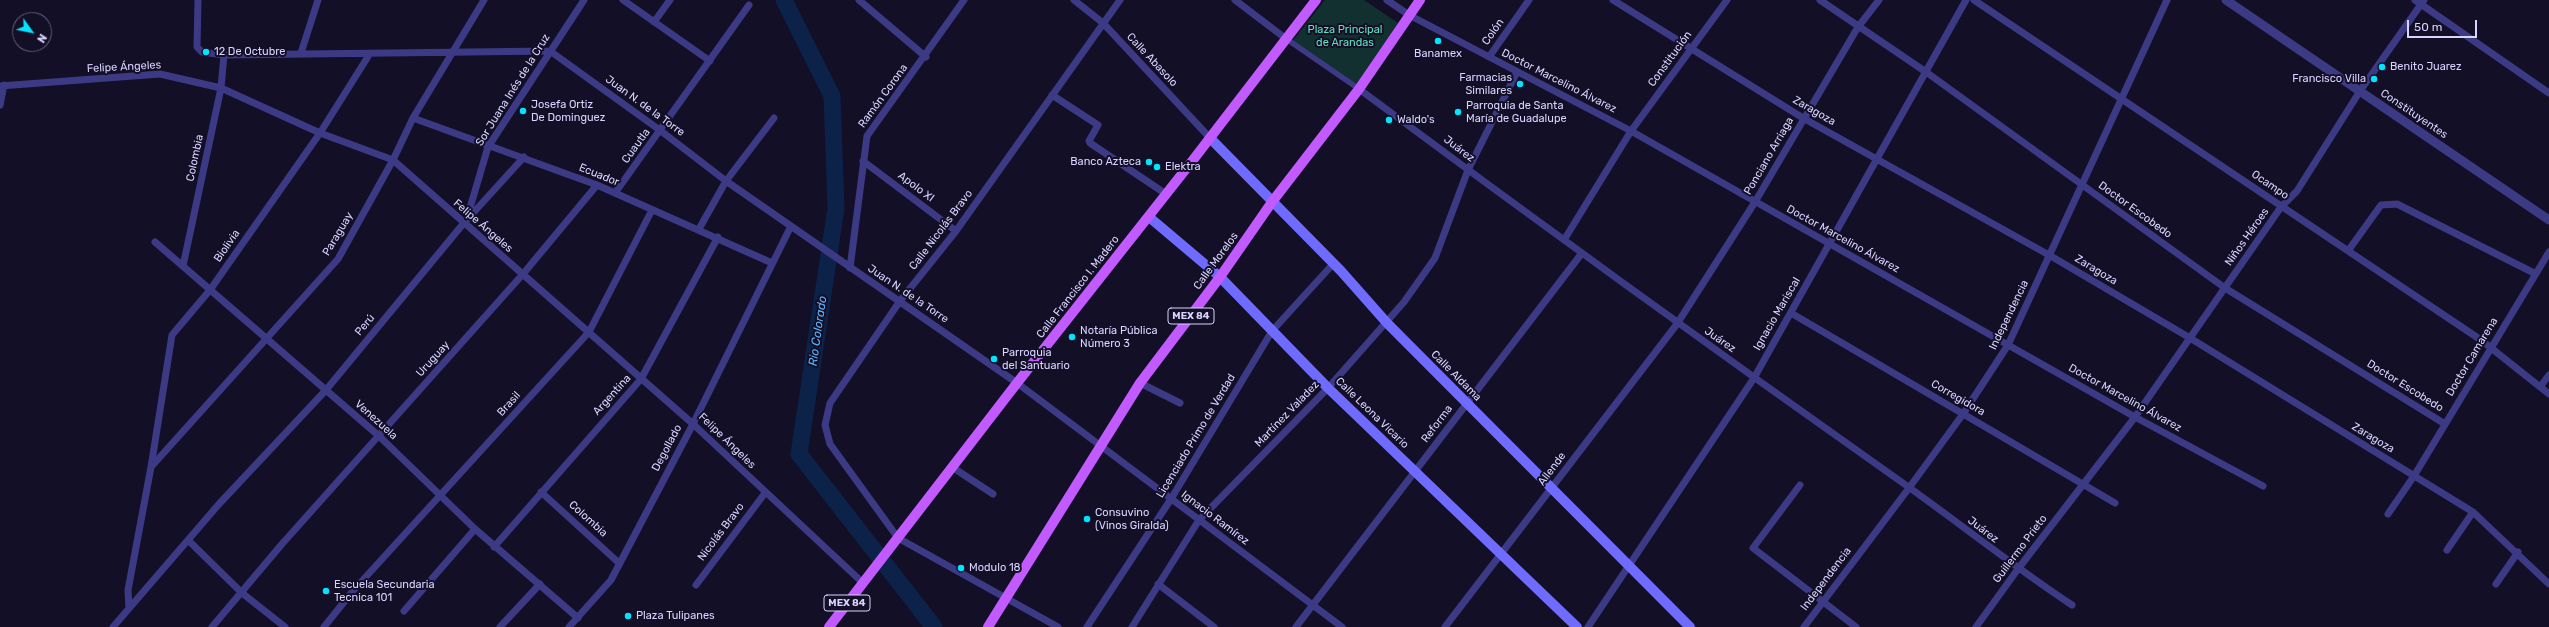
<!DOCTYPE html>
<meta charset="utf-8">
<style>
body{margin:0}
#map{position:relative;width:2549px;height:627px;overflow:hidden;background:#130f26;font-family:Rubik,sans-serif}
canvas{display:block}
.north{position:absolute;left:12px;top:12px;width:40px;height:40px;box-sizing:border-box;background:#130f26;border:1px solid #625e7d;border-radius:50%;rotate:123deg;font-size:11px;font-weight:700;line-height:16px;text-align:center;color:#d9d4ff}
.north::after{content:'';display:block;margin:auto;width:14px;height:18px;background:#00e5ff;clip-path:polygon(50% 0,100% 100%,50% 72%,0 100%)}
.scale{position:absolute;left:2407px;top:20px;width:70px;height:18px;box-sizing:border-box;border:2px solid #d9d4ff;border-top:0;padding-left:5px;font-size:12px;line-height:14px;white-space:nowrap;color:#d9d4ff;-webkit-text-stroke:3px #130f26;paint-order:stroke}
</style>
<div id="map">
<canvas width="2549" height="627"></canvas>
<div class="north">N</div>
<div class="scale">50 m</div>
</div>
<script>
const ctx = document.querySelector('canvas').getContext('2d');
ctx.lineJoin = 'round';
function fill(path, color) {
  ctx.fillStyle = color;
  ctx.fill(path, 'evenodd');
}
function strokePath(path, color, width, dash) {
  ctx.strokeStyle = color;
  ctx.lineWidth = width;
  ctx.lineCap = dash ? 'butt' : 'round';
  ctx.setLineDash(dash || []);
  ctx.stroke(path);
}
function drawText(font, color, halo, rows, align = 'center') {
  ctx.font = font + ' Rubik,sans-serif';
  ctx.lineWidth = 4;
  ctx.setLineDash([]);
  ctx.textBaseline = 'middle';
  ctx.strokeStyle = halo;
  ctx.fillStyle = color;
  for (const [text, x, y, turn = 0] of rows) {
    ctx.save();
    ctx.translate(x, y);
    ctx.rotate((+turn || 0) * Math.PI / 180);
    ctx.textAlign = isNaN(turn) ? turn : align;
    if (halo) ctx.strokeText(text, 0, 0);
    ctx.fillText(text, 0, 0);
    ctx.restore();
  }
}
const green = new Path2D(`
 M 1325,0 L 1364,0 L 1398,23 L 1355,86 L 1291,43 Z`);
const river = new Path2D(`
 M 784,0 L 832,96 L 836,208 L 799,454 L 934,627`);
const pedestrian = new Path2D(`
 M 1285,38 L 1359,89`);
const minor = new Path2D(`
 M 198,0 L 197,47 L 202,52 L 224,55 L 550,51 L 661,131 L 726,181 L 1017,383 L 1342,627
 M 623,0 L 710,61
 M 859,0 L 926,57
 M 1074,0 L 1103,23 L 1210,138
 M 1235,0 L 1285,38
 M 1387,0 L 1409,15 L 1631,131 L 2135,417 L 2263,486
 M 1613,0 L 1803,118 L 2049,255 L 2190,338 L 2473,512 L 2549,584
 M 1820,0 L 1926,72 L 2225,288 L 2445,424
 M 1974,0 L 2481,340 L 2549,394
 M 2415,0 L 2549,93
 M 654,22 L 670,0
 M 301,53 L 318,0
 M 1489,57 L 1529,0
 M 0,86 L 160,74 L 221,88 L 320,133 L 393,160 L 693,424 L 863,583
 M 1359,89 C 1535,220 1713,349 1893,476 C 1953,518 2010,564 2072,605
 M 1052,95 L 1098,125 L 1089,141 L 1090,143 L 1166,194
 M 0,105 L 4,85
 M 413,118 L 597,185 L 772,263
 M 863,161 L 956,231
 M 615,193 L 749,5
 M 467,218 L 488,147 L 584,0
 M 699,229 L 726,181 L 774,118
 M 1564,240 L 1631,131 L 1727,0
 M 155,242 L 379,436 L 475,529 L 578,618
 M 2348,251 L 2381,205 L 2397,204 L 2536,274
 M 183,266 L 221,88 L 224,55
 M 850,268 L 867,136 L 964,0
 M 1791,313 L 2115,503
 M 1140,383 L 1180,403
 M 2540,387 L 2549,375
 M 151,467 L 338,259 L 393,160 L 413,118 L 484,0
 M 952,467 L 993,494
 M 1800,485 L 1753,548 L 1856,627
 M 541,492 L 619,563
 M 2388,514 L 2414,476 L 2549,252
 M 188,540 L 242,593 L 285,627
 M 494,547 L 641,379 L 718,237
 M 2447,550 L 2473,512
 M 1158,584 L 1214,627
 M 2496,584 L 2518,552
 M 696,585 L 765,493
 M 129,608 L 128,590 L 151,467 L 172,335 L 210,290 L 320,133 L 369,55
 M 404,611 L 475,529
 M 113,627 L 219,504 L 326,390 L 463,224 L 524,157
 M 212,627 L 282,544 L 523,274 L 597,185
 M 324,627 L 352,592 L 589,332 L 652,210
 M 500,627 L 540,584
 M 569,627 L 611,580 L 693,424 L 791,226
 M 1058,627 L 898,538 L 830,444 L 825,425 L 830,403 L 900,301 L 956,231 L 1120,0
 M 1087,627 L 1171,499 L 1272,331 L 1333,264
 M 1132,627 L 1199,520 L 1328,388 L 1404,302 L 1435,258 L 1468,170 L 1517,72
 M 1296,627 L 1582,253
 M 1445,627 L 1677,324 L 1755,202 L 1858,27 L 1879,0
 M 1588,627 L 1754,378 L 1966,0
 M 1804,627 L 1909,488 L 1963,414 L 2008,345 L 2167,0
 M 1976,627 L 2018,569 L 2135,417 L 2281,207 L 2297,191 L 2360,91 L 2424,0`);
const tertiary = new Path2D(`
 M 2226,0 L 2549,220`);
const secondary = new Path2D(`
 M 1210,138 L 1341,271 L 1387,323 L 1690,627
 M 1149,217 L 1220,277 L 1328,388 L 1577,627`);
const primary = new Path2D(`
 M 829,627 L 1017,383 L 1193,160 L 1316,0
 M 988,627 L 1140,383 L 1220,277 L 1272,202 L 1359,89 L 1420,0`);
const markers = [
 [1438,41,4,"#00e5ff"],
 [206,52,4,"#00e5ff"],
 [2382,67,4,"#00e5ff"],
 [2374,79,4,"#00e5ff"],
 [1520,84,4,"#00e5ff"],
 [523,111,4,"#00e5ff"],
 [1458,112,4,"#00e5ff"],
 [1389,120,4,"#00e5ff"],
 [1149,162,4,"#00e5ff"],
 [1157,167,4,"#00e5ff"],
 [1072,337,4,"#00e5ff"],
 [994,359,4,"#00e5ff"],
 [1087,519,4,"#00e5ff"],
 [961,568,4,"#00e5ff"],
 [326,591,4,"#00e5ff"],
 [628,616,4,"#00e5ff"]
];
const shields = [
 [1191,316,46],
 [847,603,46]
];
const shieldNames = [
 ["MEX 84",1191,316],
 ["MEX 84",847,603]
];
const parkNames = [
 ["Plaza Principal",1345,30],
 ["de Arandas",1345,43]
];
const streetNames = [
 ["Colón",1493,32,-55],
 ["Constitución",1670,59,-54],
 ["Calle Abasolo",1152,60,47],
 ["Felipe Ángeles",124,67,-3],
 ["Doctor Marcelino Álvarez",1559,81,27],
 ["Sor Juana Inés de la Cruz",513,90,-58],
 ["Ramón Corona",883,96,-54],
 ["Juan N. de la Torre",645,106,36],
 ["Zaragoza",1814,111,30],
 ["Constituyentes",2414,114,34],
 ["Cuautla",636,146,-54],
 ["Juárez",1459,149,37],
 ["Ponciano Arriaga",1769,156,-60],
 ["Colombia",195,158,-78],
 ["Ecuador",599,175,22],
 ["Ocampo",2270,185,34],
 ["Apolo XI",916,187,37],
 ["Doctor Escobedo",2135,210,36],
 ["Felipe Ángeles",483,226,41],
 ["Calle Nicolás Bravo",941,230,-53],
 ["Paraguay",338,234,-59],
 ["Niños Héroes",2247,237,-55],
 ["Doctor Marcelino Álvarez",1843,239,29],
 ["Biolivia",227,246,-55],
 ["Calle Morelos",1216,261,-54],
 ["Zaragoza",2096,270,31],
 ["Calle Francisco I. Madero",1078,287,-52],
 ["Juan N. de la Torre",908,294,34],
 ["Ignacio Mariscal",1777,314,-60],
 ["Independencia",2009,315,-64],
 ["Perú",365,325,-50],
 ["Juárez",1720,340,35],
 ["Doctor Camarena",2472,357,-59],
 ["Uruguay",433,359,-48],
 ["Calle Aldama",1456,376,45],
 ["Doctor Escobedo",2405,386,32],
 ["Argentina",612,395,-48],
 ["Corregidora",1958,398,30],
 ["Doctor Marcelino Álvarez",2125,398,29],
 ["Brasil",509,404,-48],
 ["Calle Leona Vicario",1372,413,44],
 ["Martínez Valadez",1287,414,-46],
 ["Venezuela",376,420,42],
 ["Reforma",1437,424,-53],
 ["Licenciado Primo de Verdad",1196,436,-59],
 ["Zaragoza",2373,438,31],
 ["Felipe Ángeles",727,441,44],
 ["Degollado",667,448,-62],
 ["Allende",1552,469,-53],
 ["Ignacio Ramírez",1215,518,37],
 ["Colombia",588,519,42],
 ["Juárez",1983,530,37],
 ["Nicolás Bravo",721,532,-53],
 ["Guillermo Prieto",2020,549,-53],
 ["Independencia",1826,579,-53]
];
const poiNames = [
 ["12 De Octubre",214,52],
 ["Banamex",1438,54,"center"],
 ["Benito Juarez",2390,67],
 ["Farmacias",1512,78,"right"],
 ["Similares",1512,91,"right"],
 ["Francisco Villa",2366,79,"right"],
 ["Josefa Ortiz",531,105],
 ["De Dominguez",531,118],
 ["Parroquia de Santa",1466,106],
 ["María de Guadalupe",1466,119],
 ["Waldo's",1397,120],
 ["Banco Azteca",1141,162,"right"],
 ["Elektra",1165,167],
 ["Notaría Pública",1080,331],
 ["Número 3",1080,344],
 ["Parroquia",1002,353],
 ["del Santuario",1002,366],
 ["Consuvino",1095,513],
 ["(Vinos Giralda)",1095,526],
 ["Modulo 18",969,568],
 ["Escuela Secundaria",334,585],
 ["Tecnica 101",334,598],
 ["Plaza Tulipanes",636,616]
];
const waterNames = [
 ["Rio Colorado",818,331,-82]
];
fill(green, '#12302f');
strokePath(river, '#0c2248', 17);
strokePath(pedestrian, '#3d3a85', 5.5);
strokePath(minor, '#3d3a85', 7);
strokePath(tertiary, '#3d3a85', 9);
strokePath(secondary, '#6f6bff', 10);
strokePath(primary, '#c25bff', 10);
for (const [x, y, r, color] of markers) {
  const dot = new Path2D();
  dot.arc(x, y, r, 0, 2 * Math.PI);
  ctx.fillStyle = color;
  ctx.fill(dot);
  strokePath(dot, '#130f26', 1.5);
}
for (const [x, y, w] of shields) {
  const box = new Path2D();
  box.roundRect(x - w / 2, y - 8, w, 16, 3);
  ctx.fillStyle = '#130f26';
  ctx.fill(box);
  strokePath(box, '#d9d4ff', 1);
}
drawText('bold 10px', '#d9d4ff', null, shieldNames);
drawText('11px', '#5fe0c0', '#130f26', parkNames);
drawText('11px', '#d9d4ff', '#130f26', streetNames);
drawText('11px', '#d9d4ff', '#130f26', poiNames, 'left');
drawText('italic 12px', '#62b6ff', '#130f26', waterNames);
</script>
